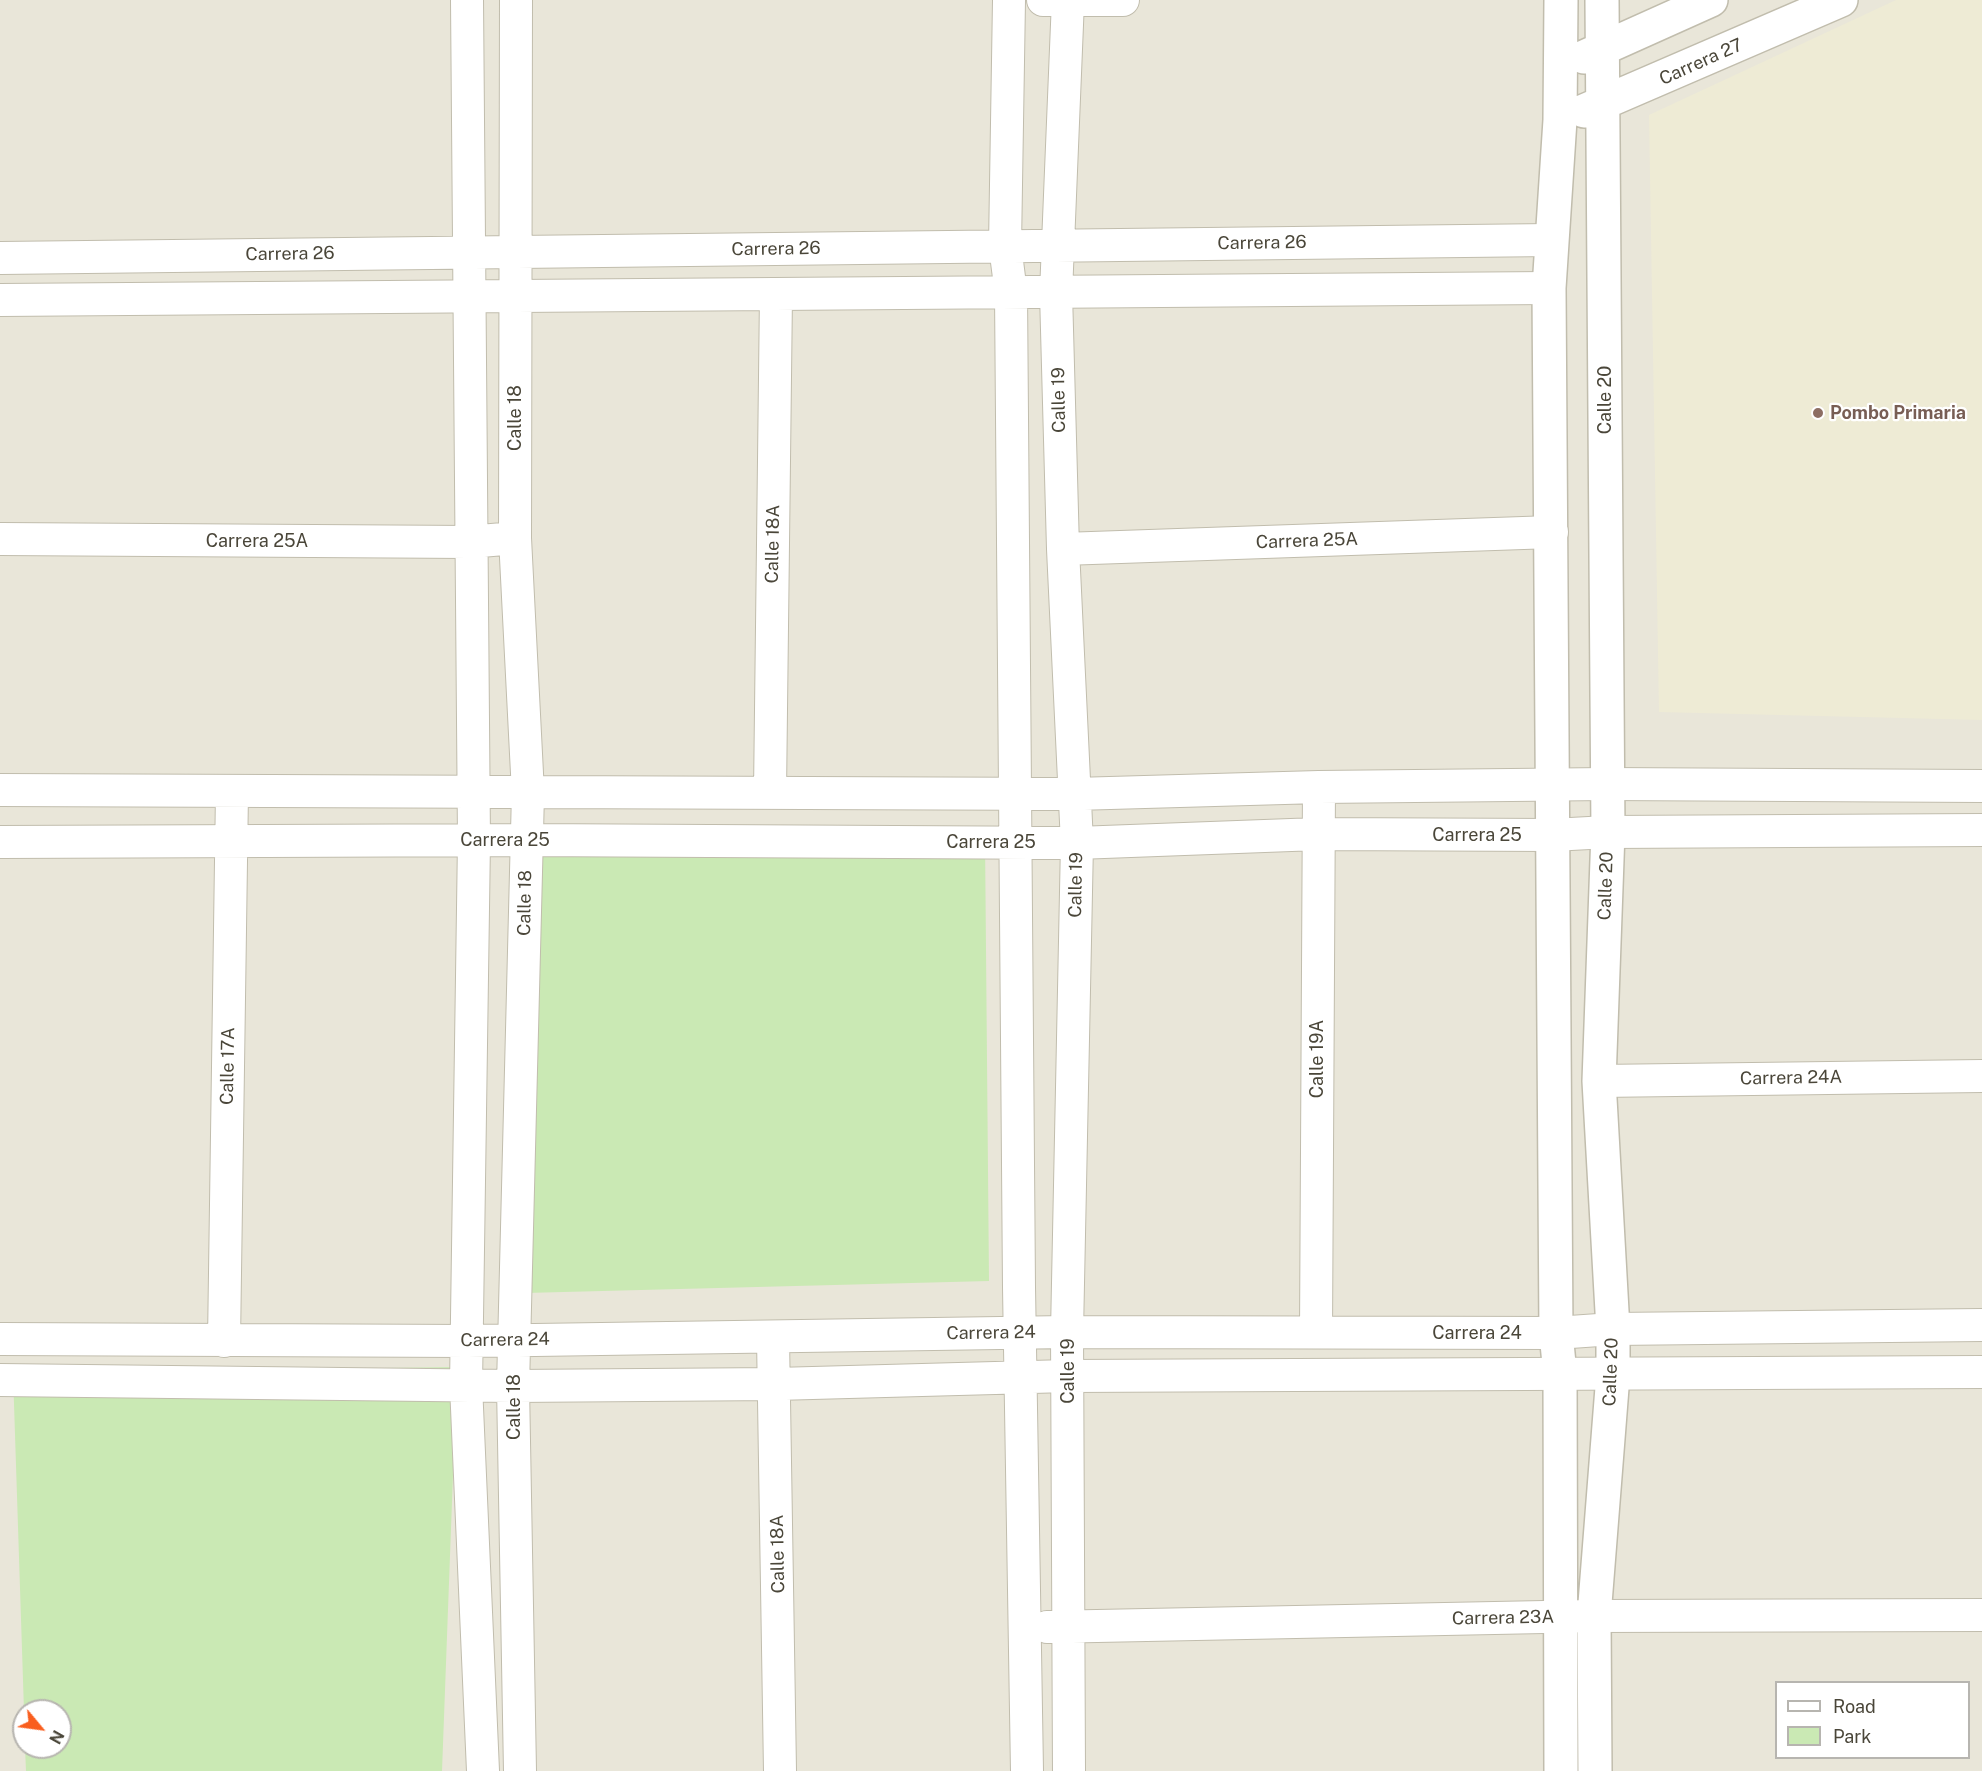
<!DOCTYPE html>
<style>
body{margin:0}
#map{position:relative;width:1982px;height:1771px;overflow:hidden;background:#f5f4eb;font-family:"Public Sans",sans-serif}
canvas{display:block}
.legend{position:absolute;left:1775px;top:1681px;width:195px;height:78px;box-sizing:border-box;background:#fff;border:2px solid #b7b5b0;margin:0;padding:8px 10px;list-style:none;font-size:18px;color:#4a4639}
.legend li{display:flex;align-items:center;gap:12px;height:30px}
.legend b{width:30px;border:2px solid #b7b5b0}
.north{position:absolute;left:12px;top:1699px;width:60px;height:60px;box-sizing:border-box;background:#fff;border:2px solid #b7b5b0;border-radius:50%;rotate:119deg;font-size:16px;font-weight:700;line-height:24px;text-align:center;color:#4a4639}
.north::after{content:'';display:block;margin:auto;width:21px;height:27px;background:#f95e1e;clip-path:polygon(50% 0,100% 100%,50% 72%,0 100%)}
</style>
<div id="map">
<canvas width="1982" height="1771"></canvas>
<ul class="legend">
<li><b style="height:8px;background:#fff"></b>Road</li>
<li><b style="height:16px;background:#cae9b4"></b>Park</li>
</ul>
<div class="north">N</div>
</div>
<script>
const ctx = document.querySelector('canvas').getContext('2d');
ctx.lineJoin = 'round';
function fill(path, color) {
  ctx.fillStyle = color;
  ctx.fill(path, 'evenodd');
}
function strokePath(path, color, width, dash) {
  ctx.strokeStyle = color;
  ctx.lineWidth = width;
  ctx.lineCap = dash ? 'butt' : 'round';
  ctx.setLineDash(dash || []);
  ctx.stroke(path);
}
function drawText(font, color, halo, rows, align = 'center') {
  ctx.font = font + ' "Public Sans",sans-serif';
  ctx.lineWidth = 4.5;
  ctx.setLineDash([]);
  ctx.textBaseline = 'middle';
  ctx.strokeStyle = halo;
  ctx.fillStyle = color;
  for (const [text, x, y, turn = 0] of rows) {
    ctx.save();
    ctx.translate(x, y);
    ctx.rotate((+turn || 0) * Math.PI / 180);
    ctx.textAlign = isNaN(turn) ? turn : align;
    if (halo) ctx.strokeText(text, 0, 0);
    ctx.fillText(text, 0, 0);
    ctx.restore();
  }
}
const residential = new Path2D(`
 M 0,0 L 1982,0 L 1982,1771 L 0,1771 ZM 1776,1682 L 1968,1682 L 1968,1758 L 1776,1758 ZM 24,1711 L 60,1711 L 60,1747 L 24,1747 Z`);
const education = new Path2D(`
 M 1896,0 L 1982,0 L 1982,720 L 1659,712 L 1649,115 Z`);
const green = new Path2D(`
 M 985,839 L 989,1281 L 525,1293 L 531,844 Z
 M 457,1367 L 442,1771 L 26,1771 L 25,1747 L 60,1747 L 60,1711 L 24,1711 L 13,1373 Z`);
const minor = new Path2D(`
 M 467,0 L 474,840 L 466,1385 L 483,1771
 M 516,0 L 515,538 L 528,793 L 513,1386 L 520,1771
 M 1009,0 L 1005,246 L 1011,293 L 1019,1287 L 1027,1771
 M 1043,0 L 1123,0
 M 1068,0 L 1056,293 L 1063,549 L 1077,843 L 1067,1332 L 1069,1771
 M 0,258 L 1551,240
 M 0,300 L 1549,288
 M 0,539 L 469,542 L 515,538
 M 1063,549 L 1552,532
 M 0,790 L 1075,794 L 1319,787 L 1607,784 L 1982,786
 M 770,793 L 776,294
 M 0,842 L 527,840 L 1077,843 L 1318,834 L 1552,835 L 1608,832 L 1982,830
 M 1599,1081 L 1982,1076
 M 1316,1332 L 1319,787
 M 773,1338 L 780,1771
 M 0,1339 L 468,1341 L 1067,1332 L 1556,1333 L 1613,1329 L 1982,1325
 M 224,1341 L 232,792
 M 0,1380 L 513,1386 L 776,1384 L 1068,1376 L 1982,1372
 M 1047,1627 L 1594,1616 L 1982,1615`);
const tertiary = new Path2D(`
 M 1584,57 L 1711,0
 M 1584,111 L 1841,0
 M 1561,1771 L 1560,1374 L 1556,1333 L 1549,288 L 1560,120 L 1561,0
 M 1595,1771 L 1594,1616 L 1613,1375 L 1613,1329 L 1599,1081 L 1608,832 L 1602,0`);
const markers = [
 [1818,413,6,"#8d6e63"]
];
const streetNames = [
 ["Carrera 27",1701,62,-24],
 ["Carrera 26",1262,243,-1],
 ["Carrera 26",776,249,-1],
 ["Carrera 26",290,254,-1],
 ["Calle 19",1059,400,-91],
 ["Calle 20",1605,400,-90],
 ["Calle 18",515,418,-90],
 ["Carrera 25A",257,541],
 ["Carrera 25A",1307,541,-2],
 ["Calle 18A",773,544,-89],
 ["Carrera 25",1477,835],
 ["Carrera 25",505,840],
 ["Carrera 25",991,842],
 ["Calle 19",1076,885,-89],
 ["Calle 20",1606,886,-88],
 ["Calle 18",525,903,-89],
 ["Calle 19A",1317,1059,-90],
 ["Calle 17A",228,1066,-89],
 ["Carrera 24A",1791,1078,-1],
 ["Carrera 24",991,1333,-1],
 ["Carrera 24",1477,1333],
 ["Carrera 24",505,1340,-1],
 ["Calle 19",1068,1371,-90],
 ["Calle 20",1611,1372,-88],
 ["Calle 18",514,1407,-90],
 ["Calle 18A",778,1554,-91],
 ["Carrera 23A",1503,1618,-1]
];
const educationNames = [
 ["Pombo Primaria",1830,413]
];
fill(residential, '#e9e6d9');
fill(education, '#eeebd5');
fill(green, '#cae9b4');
strokePath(minor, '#c1bdad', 34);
strokePath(tertiary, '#c1bdad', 36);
strokePath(minor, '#fff', 32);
strokePath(tertiary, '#fff', 33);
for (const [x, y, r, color] of markers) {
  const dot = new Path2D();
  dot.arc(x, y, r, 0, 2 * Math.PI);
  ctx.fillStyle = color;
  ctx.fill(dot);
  strokePath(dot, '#fff', 2);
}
drawText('18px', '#4a4639', '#fff', streetNames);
drawText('bold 18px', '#785e54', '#fff', educationNames, 'left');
</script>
